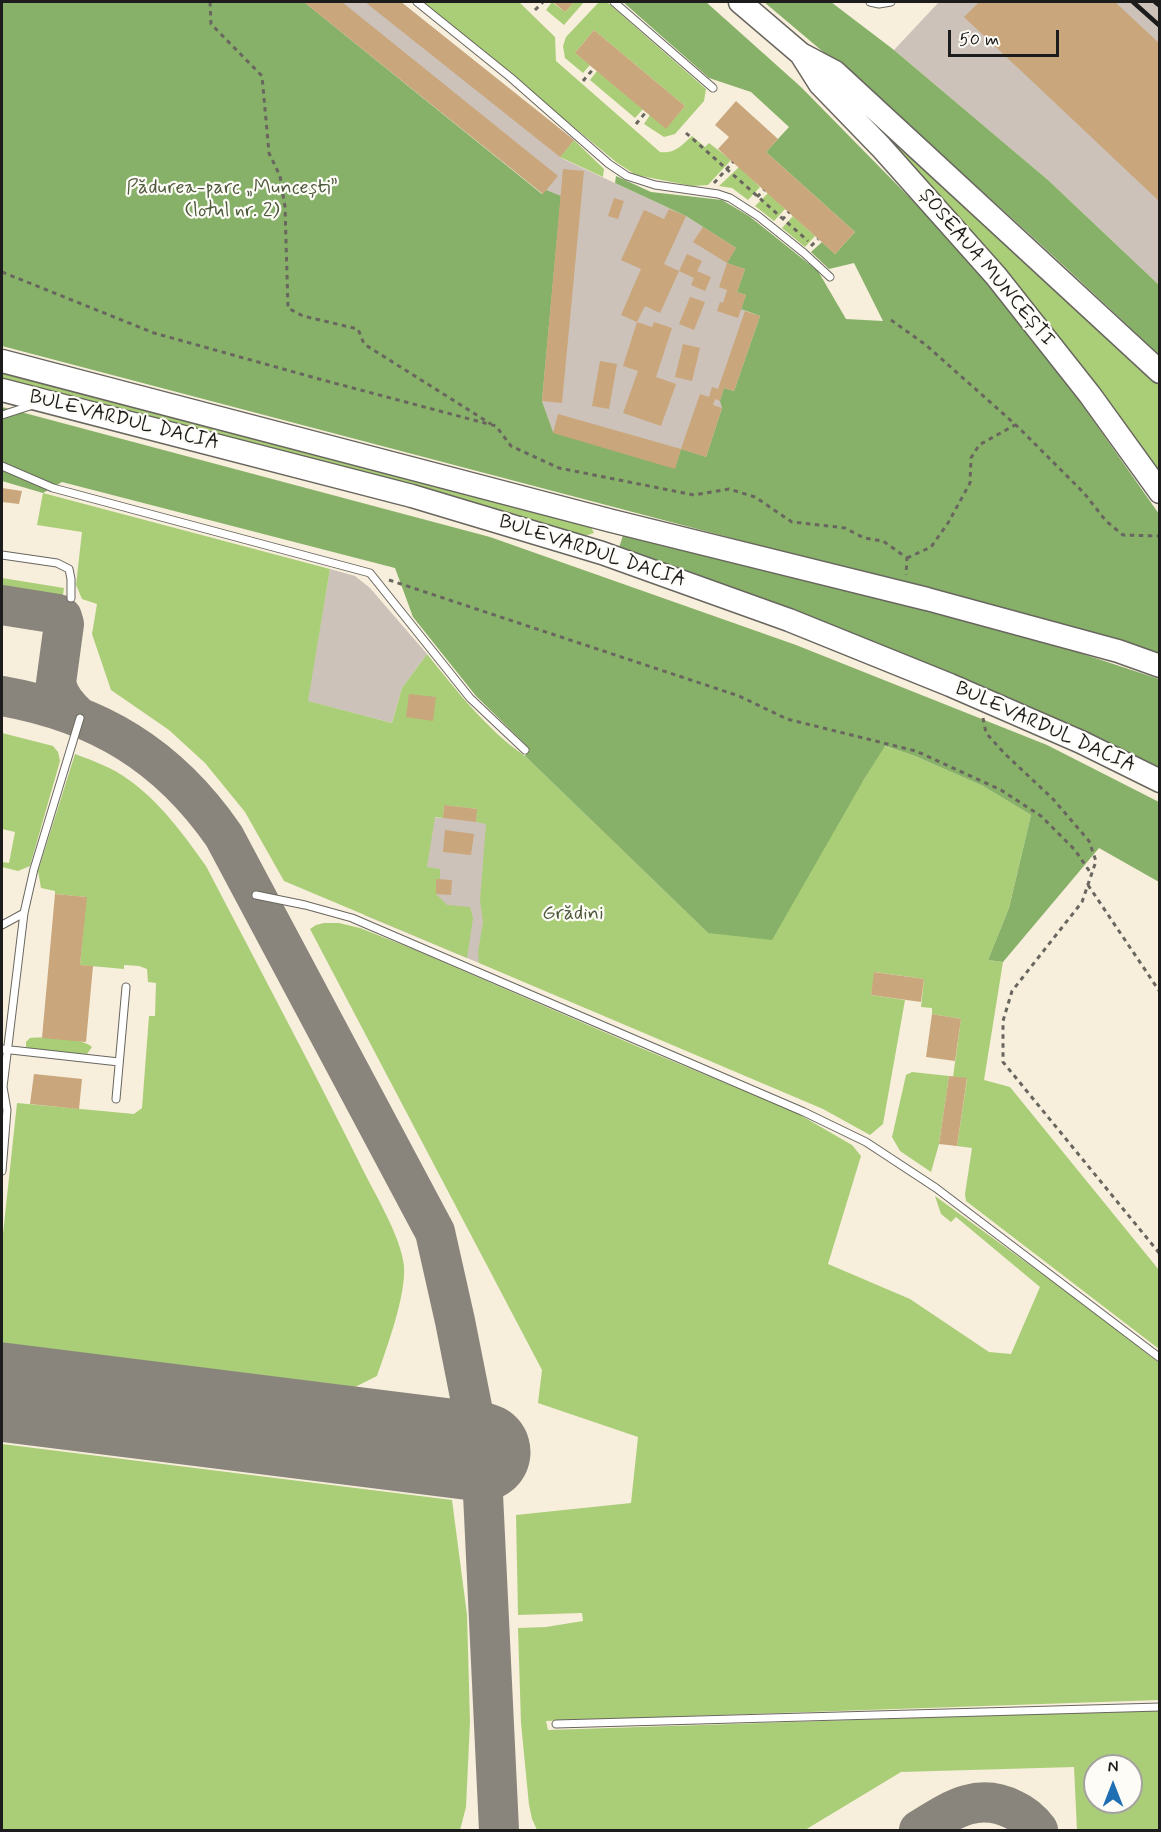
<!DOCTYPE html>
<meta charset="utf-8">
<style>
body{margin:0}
#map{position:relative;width:1161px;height:1832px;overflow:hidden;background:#f7eedc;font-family:Mynerve,sans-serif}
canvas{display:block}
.frame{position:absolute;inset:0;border:3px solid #1c1c1c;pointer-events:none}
.north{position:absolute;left:1083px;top:1754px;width:60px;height:60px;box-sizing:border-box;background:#fdfcf7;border:2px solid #a3a29f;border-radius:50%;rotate:0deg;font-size:16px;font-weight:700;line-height:24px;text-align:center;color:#1c1c1c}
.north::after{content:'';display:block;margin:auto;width:21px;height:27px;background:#1f6fb2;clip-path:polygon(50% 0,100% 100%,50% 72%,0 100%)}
.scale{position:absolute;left:948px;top:30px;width:111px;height:27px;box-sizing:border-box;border:3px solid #1c1c1c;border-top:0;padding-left:8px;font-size:18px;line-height:21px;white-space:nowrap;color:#1c1c1c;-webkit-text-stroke:4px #fdfcf7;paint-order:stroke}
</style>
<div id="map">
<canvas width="1161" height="1832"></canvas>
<div class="frame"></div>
<div class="north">N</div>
<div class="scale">50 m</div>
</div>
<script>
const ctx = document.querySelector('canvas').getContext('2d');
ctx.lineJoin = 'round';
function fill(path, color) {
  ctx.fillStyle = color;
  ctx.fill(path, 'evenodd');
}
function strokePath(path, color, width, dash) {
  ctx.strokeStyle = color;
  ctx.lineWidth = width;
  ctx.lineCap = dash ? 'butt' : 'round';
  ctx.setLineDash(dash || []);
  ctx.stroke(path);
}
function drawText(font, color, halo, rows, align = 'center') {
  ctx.font = font + ' Mynerve,sans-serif';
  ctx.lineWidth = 4.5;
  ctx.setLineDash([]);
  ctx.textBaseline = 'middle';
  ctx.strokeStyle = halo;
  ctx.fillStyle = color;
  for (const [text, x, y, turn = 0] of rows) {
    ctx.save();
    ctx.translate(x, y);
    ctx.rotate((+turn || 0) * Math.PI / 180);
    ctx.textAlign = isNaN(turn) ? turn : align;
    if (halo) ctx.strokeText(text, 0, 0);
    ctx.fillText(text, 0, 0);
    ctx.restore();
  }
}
const industrial = new Path2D(`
 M 304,2 L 401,2 L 574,140 L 561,158 L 686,216 L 736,248 L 745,269 L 737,292 L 746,295 L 745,311 L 760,316 L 734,391 L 725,388 L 722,408 L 706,457 L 675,469 L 553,433 L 542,401 L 561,196 L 543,194 Z
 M 939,2 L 1159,2 L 1159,285 L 1048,180 L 894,50 Z
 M 330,569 L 355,576 L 370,588 L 427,654 L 402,688 L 392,723 L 307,701 Z
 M 444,805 L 477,809 L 509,817 L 479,963 L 364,915 L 378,813 L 443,818 Z`);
const green = new Path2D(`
 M 423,2 L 519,2 L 555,37 L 556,61 L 660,152 C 675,154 682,145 692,136 L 705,147 L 709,143 L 731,160 L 708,185 L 692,186 L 636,175 L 616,162 Z
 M 552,2 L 565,12 L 574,2 L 584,2 L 564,25 L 546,10 Z
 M 599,2 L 607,2 L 706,89 L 704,101 L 675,134 L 664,137 L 644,124 L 650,115 L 666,128 L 685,106 L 594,30 L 575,53 L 590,65 L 583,73 L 565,58 L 563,46 L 566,37 Z
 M 597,71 L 643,109 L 635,118 L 590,80 Z
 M 871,119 L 996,230 L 1159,385 L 1159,476 L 868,122 Z
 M 574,140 L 604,169 L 603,177 L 560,157 Z
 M 739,167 L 760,187 L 748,200 L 732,188 L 719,186 Z
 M 768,193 L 785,209 L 774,221 L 755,206 Z
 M 793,216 L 815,236 L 805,247 L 782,228 Z
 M 2,370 L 589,523 L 594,533 L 582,537 L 2,381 Z
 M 43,493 L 330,569 L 308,701 L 392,723 L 402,688 L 427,654 C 457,691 486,729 525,756 L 708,933 L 863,781 L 884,746 L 915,756 L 983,786 L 1031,815 L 1009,908 L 988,960 L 1003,962 L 984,1080 L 1010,1087 L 1159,1270 L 1159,1349 L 966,1201 L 965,1194 L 972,1148 L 957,1146 L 967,1079 L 953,1077 L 961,1019 L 932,1014 L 932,1008 L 921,1007 L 924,979 L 875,972 L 871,995 L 905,1000 L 883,1124 L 870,1135 L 823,1109 L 479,963 L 478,952 L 483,922 L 480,900 L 486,824 L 476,822 L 477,809 L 444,805 L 443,818 L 435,817 L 427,867 L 440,869 L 440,880 L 436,880 L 436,894 L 447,905 L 470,907 L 473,918 L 467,958 L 284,881 L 245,812 L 205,763 L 169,730 L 111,690 L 92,634 L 97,604 L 82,599 L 76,585 L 82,532 L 37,525 Z
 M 2,578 L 64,588 L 63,595 L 59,598 L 2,589 Z
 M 2,733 L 53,746 L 58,752 L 60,761 L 30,866 L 18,871 L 2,867 L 2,862 L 9,863 L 15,832 L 2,829 Z
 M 75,754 C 94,761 113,768 129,780 C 160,802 184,835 206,866 C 258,966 311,1065 361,1166 C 374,1193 401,1236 404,1266 C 406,1296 387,1347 377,1376 L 353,1388 L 2,1344 L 2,1243 L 17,1103 L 134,1114 L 142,1108 L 149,1016 L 155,1016 L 156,983 L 148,982 L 147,969 L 139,966 L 124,965 L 124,969 L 80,965 L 86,897 L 55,894 L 55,891 L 41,888 L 38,871 Z
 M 324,923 L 339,923 L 360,928 L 413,949 L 641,1048 L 795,1112 L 852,1145 L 861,1156 L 828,1264 L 910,1299 L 989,1352 L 1011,1354 L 1040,1287 L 956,1217 L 951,1222 L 941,1214 L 935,1196 L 1078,1300 L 1159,1363 L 1159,1700 L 546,1721 L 548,1730 L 1159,1710 L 1159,1830 L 1077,1830 L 1074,1767 L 901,1772 L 805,1830 L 537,1830 L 532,1819 L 529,1805 L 521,1723 L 518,1628 L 546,1627 L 583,1621 L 582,1613 L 518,1615 L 516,1515 L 631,1503 L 638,1437 L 538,1403 L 542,1370 L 310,929 L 316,925 ZM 1095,1766 L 1131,1766 L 1131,1802 L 1095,1802 Z
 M 30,1038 C 46,1037 80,1037 92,1047 L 87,1054 L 32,1049 L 26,1047 L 26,1042 Z
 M 912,1072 L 949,1076 L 939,1144 L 931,1172 L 900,1151 L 892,1137 L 906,1075 Z
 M 2,1444 L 452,1500 L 467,1615 L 470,1722 L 466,1807 L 460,1830 L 2,1830 Z`);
const forest = new Path2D(`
 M 2,2 L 304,2 L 542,194 L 546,190 L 561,196 L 542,401 L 553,432 L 675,468 L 681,449 L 706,457 L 722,408 L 720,401 L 724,388 L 734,391 L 760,316 L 741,309 L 746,295 L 737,292 L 745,269 L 727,263 L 736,248 L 686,216 L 615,183 L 616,176 L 651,192 L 722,200 L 749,216 L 818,271 L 846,319 L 883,321 L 854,263 L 829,269 L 811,252 L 822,242 L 835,254 L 855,232 L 766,152 L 789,127 L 751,92 L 709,78 L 623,2 L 706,2 L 801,87 L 911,199 L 995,290 L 1041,346 L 1159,514 L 1159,654 L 1123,641 L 2,346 Z
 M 764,2 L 831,2 L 894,50 L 1048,180 L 1159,285 L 1159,355 C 1031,233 899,115 764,2 Z
 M 2,407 L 490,537 L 796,645 L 1047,745 L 1159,802 L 1159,882 L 1099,848 L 1003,962 L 988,960 L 1009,908 L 1031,815 L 983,786 L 915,756 L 885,746 L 863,781 L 772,940 L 708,933 L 525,756 L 529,748 L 476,696 L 413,617 L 395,568 L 62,482 L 43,493 L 2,481 Z
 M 624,532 L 1013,631 L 1159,679 L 1159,772 L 619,548 Z`);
const taxiway = new Path2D(`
 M 2,605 L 58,614 L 62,617 L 64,624 L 56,683 C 59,698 68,708 80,718
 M 2,696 C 98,713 168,755 224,836 L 435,1232 L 455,1321 L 481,1452 L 499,1830
 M 919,1830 C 950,1811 977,1791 1014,1810 C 1023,1814 1032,1822 1038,1830`);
const runway = new Path2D(`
 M 2,1392 L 481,1452`);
const building = new Path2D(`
 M 304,2 L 342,2 L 558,176 L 543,194 Z
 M 365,2 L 401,2 L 574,140 L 560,157 Z
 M 553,2 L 574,2 L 565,12 Z
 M 979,2 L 1115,2 L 1160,44 L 1160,202 L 964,17 Z
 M 594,30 L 685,106 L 666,129 L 575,53 Z
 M 736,101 L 778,139 L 766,152 L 855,232 L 835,254 L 718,149 L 729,137 L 715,125 Z
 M 563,169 L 584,171 L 562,403 L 542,401 Z
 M 614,198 L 624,201 L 618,219 L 608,216 Z
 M 669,209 L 686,216 L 664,264 L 679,271 L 660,313 L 645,306 L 637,322 L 652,327 L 654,322 L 672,328 L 656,377 L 676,384 L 661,426 L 623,413 L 638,371 L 623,366 L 637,322 L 621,315 L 641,269 L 621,260 L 644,210 L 664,219 Z
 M 703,227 L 736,248 L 727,263 L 693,242 Z
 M 687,254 L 702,261 L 697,271 L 711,277 L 705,291 L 691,285 L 694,278 L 679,271 Z
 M 727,263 L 745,269 L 737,292 L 746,295 L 738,318 L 717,311 L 720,302 L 723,303 L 727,290 L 719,287 Z
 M 690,297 L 705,302 L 694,330 L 679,324 Z
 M 745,311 L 760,316 L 734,391 L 724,388 L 720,401 L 715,399 L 713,405 L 722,408 L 706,457 L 681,449 L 700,394 L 709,397 L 712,387 L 718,389 Z
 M 683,344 L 700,348 L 692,381 L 675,377 Z
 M 600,361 L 617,364 L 609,409 L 592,406 Z
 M 558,414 L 681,449 L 675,469 L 553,433 Z
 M 2,488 L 22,491 L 19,504 L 2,502 Z
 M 409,694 L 436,697 L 433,721 L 406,717 Z
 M 444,805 L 477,809 L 476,822 L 443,818 Z
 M 445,830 L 474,834 L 471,855 L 443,852 Z
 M 436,879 L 452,880 L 451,895 L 436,894 Z
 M 55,894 L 87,897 L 80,965 L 93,966 L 86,1042 L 42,1038 Z
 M 874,972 L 924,979 L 921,1002 L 871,995 Z
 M 932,1014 L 961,1019 L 955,1061 L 926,1057 Z
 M 34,1074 L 82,1079 L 79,1109 L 30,1104 Z
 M 949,1076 L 967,1078 L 957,1146 L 939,1144 Z`);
const path = new Path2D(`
 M 210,2 L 211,24 L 262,76 L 269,153 L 280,176 L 285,207 L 288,308 L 303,316 L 358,329 L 364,344 L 491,424
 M 535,10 L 543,2
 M 583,81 L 594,68
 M 636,124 L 646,112
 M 686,133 L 808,241
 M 714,183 L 733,162
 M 757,197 L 764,190
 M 782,220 L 789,212
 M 811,246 L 818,239
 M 2,272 L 154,333 L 319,379 L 496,426 L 511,446 L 559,468 L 694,495 L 729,489 L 755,497 L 792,522 L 845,528 L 864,538 L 883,541 L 907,558 L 906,575
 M 891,320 L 926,345 L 1018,427 L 1084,493 L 1106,521 L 1123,535 L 1160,536
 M 907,558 L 931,547 L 948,523 L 970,483 L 971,458 L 979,445 L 1015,425
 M 389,580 L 739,696 L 787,719 L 916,751 L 1001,790 L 1041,816 L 1075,850 L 1092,875
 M 983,718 L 986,733 L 1005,754 L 1053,799 L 1089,841 L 1096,861 L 1082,902 L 1012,991 L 1003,1021 L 1003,1062 L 1160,1254
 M 1088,885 L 1160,992`);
const lane = new Path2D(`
 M 417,2 L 510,77 L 609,164 L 627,176 L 655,185 L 718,194 L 730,198 L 758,216 L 804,253 L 830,277
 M 614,2 L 713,88
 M 870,2 L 879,4 L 891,2
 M 2,415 L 33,405
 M 2,466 L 53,488 L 370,573 L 470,698 L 525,750
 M 2,555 L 57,563 L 69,569 L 71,579 L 71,598
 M 256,895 L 305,905 L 352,918 L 804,1112 L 866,1142 L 936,1188 L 1160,1358
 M 2,925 L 24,913
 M 2,1049 L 119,1062
 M 116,1099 L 126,987
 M 2,1171 L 7,1110 L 3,1087 L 24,913 L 34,869 L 80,718
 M 556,1724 L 1160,1707`);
const primary = new Path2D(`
 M 740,2 L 801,54 L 835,72 L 1160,372
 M 801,54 L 820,84 L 881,147 L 996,276 L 1090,395 L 1160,492
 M 2,361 L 612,521 L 927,599 L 1118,651 L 1160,666
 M 2,390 L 412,496 L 602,553 L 789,620 L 950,685 L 1081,742 L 1160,781`);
const rail = new Path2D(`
 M 1133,2 L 1160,26
 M 1155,2 L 1160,6`);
const parkNames = [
 ["Pădurea-parc „Muncești”",232,189],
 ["(lotul nr. 2)",232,212],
 ["Grădini",573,915]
];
const streetNames = [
 ["ȘOSEAUA MUNCEȘTI",986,268,50],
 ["BULEVARDUL DACIA",124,421,14],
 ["BULEVARDUL DACIA",592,552,18],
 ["BULEVARDUL DACIA",1045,728,24]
];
fill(industrial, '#cdc2b9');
fill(green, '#aace77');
fill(forest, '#87b168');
strokePath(taxiway, '#8a857c', 40);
strokePath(runway, '#8a857c', 99);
fill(building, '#c9a67b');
strokePath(lane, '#69665f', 9);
strokePath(primary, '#69665f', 25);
strokePath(path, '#69665f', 3, [4.5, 4.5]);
strokePath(lane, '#fff', 7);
strokePath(primary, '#fff', 22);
strokePath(rail, '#1c1c1c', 4.5);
drawText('20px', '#4e5a3c', '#fdfcf7', parkNames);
drawText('20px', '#1c1c1c', '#fdfcf7', streetNames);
</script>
